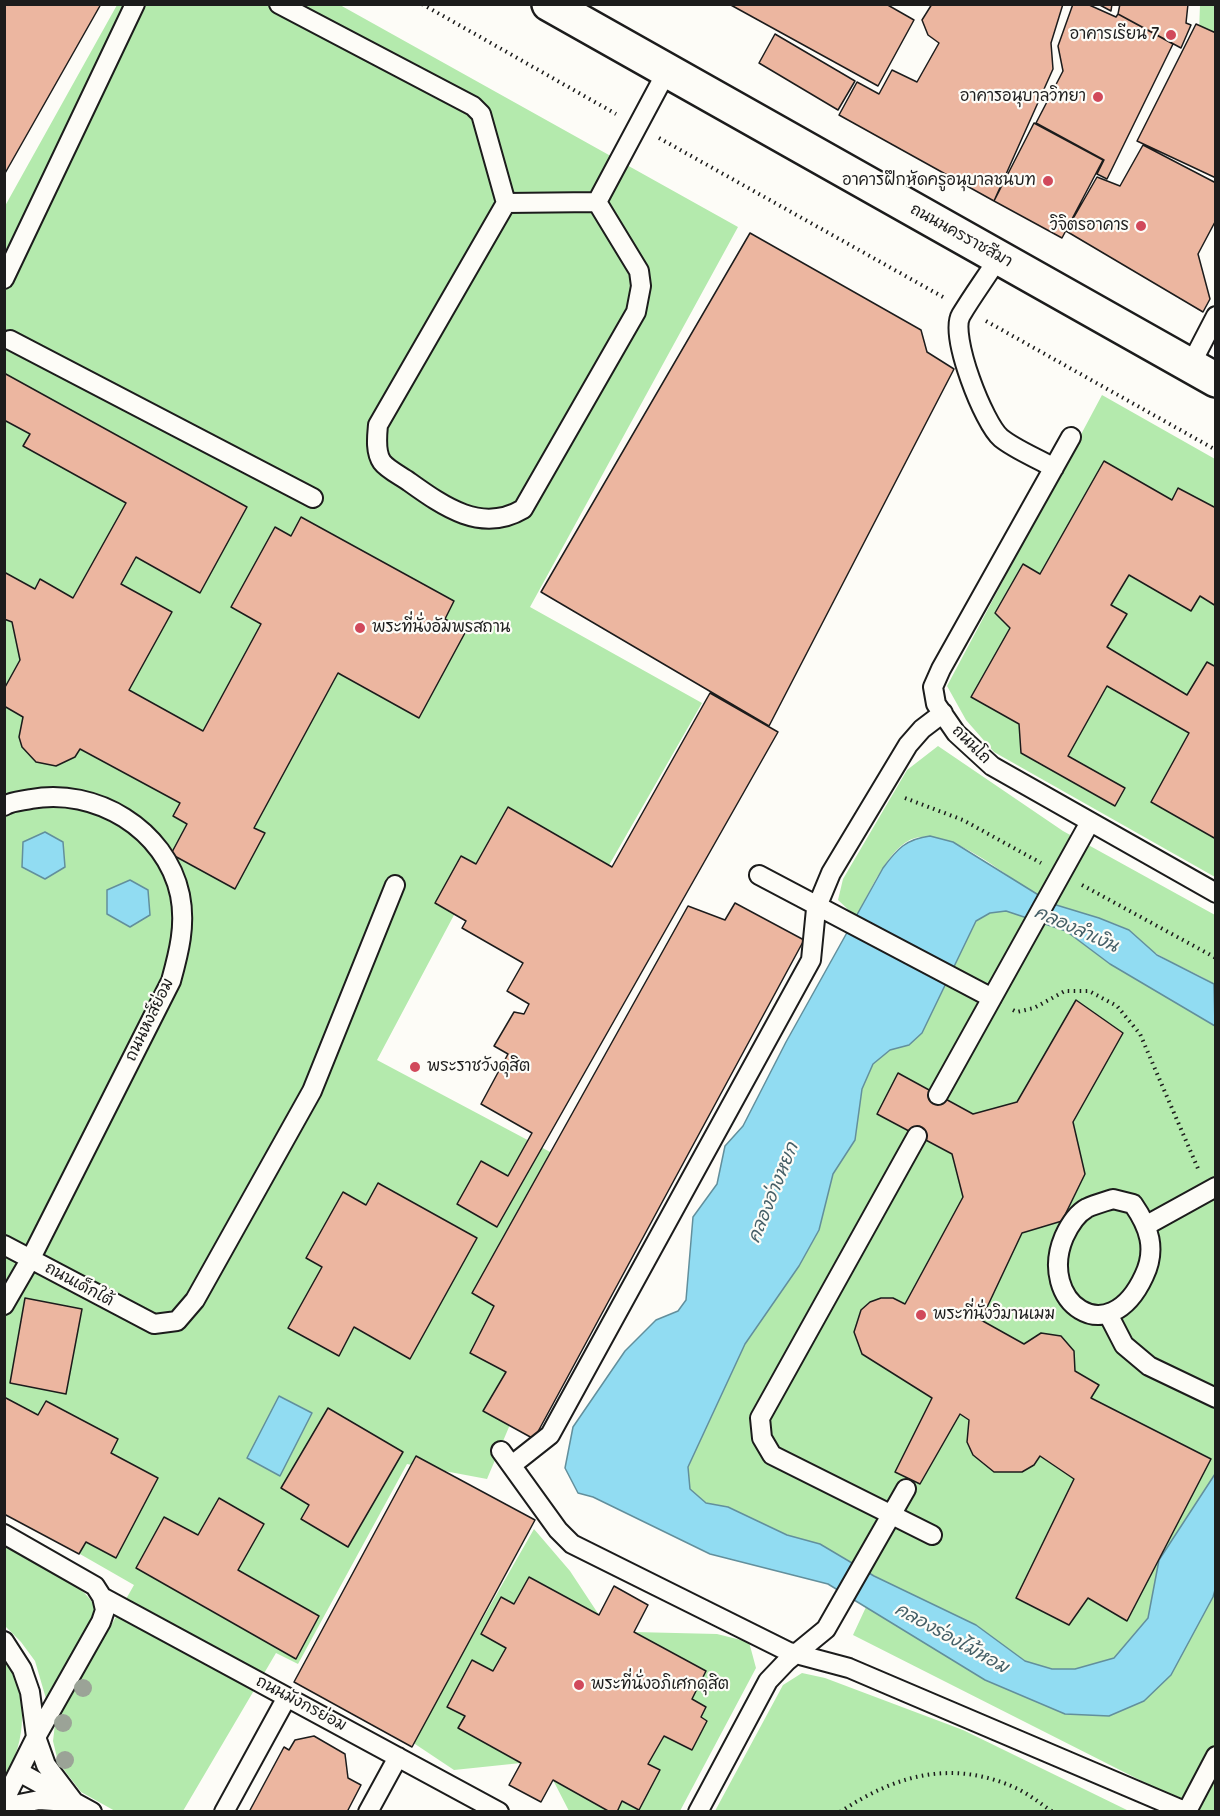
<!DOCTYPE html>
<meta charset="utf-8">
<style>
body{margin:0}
#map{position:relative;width:1220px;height:1816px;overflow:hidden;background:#fdfcf7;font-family:"Balsamiq Sans",sans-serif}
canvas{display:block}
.frame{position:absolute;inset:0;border:6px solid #1c1c1c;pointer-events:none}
</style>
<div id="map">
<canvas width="1220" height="1816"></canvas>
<div class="frame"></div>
</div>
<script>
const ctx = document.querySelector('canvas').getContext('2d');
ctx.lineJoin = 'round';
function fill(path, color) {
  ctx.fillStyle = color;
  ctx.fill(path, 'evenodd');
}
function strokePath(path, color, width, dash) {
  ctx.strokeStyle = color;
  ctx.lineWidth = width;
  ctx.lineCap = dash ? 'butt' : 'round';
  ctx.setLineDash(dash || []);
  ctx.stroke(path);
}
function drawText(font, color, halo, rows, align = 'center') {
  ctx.font = font + ' "Balsamiq Sans","Playpen Sans Thai",sans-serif';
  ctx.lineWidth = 4.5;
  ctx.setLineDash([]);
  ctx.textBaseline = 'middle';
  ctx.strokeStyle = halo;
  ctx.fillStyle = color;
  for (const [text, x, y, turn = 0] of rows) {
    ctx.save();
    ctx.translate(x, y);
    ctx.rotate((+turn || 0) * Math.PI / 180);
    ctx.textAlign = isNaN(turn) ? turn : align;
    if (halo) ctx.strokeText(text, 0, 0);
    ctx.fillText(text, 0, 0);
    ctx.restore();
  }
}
const green = new Path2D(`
 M 117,5 L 340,5 L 738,227 L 530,607 L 702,703 L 604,874 L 505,819 L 377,1060 L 569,1162 L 517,1408 L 487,1479 L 407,1464 L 298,1664 L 276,1653 L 183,1811 L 115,1811 L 81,1792 L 58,1762 L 53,1741 L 55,1724 L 134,1585 L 5,1511 L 5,206 Z
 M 1200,5 L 1215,5 L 1215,33 L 1199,33 Z
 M 1102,395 L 1215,459 L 1215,877 L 994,752 L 966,720 L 947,686 Z
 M 938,746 L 1063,831 L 1215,915 L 1215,985 C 1198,973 1177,966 1159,955 C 1147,949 1139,936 1127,929 C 1103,917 1077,914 1053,904 C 1016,887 957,827 915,838 C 889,845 869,894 856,917 L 838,900 L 843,879 L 907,770 Z
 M 1006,911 L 1066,931 L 1110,964 L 1215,1026 L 1215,1474 L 1159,1560 L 1148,1618 L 1114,1658 L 1075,1669 L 1052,1669 L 1025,1661 L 976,1625 L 874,1576 L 820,1544 L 787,1535 L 728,1507 L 706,1503 L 690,1489 L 688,1467 L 745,1344 L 799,1266 L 819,1230 L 833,1174 L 855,1140 L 862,1089 L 873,1064 L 890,1050 L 909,1045 L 922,1033 L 976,921 L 990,913 Z
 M 534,1529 L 570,1571 L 599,1615 L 521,1763 L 454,1770 L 412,1742 Z
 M 4,1547 C 29,1559 77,1579 92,1602 C 96,1608 95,1613 94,1620 L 47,1702 L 35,1661 L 21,1642 L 5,1626 Z
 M 1215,1590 L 1215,1811 L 1201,1811 L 853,1635 L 866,1607 L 985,1680 L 1170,1675 Z
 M 634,1632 L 717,1634 L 749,1642 L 756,1668 L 680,1811 L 569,1811 L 553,1780 Z
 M 4,1659 C 29,1694 27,1741 5,1776 Z
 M 802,1673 L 825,1678 L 963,1730 L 1129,1811 L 715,1811 L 783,1685 Z`);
const water = new Path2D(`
 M 45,832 L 63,842 L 65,867 L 45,879 L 22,867 L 23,842 Z
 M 930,836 L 953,842 L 1053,904 L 1099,918 L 1129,930 L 1157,955 L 1214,984 L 1215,1026 L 1110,964 L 1066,931 L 1006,911 L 990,913 L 976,921 L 922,1033 L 909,1045 L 890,1050 L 873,1064 L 862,1089 L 855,1140 L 833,1174 L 819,1230 L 799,1266 L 745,1344 L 688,1467 L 690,1489 L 706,1503 L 728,1507 L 787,1535 L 820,1544 L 874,1576 L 976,1625 L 1025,1661 L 1052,1669 L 1075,1669 L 1114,1658 L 1148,1618 L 1159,1560 L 1215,1474 L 1215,1590 L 1213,1597 L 1171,1675 L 1144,1701 L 1109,1716 L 1065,1714 L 985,1680 L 828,1584 L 710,1554 L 593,1497 L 578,1493 L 565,1468 L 573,1427 L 625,1351 L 656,1320 L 678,1311 L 686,1300 L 693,1217 L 717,1184 L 725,1146 L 743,1126 L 786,1042 L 883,868 C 897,849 906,839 930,836 Z
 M 130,880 L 148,890 L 150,915 L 130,927 L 107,914 L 107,890 Z
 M 279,1396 L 312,1413 L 280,1476 L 247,1458 Z`);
const building = new Path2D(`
 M 4,4 L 101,4 L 4,175 Z
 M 729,4 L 886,4 L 914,20 L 878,86 Z
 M 932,4 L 1063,4 L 1051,43 L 1053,69 L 994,201 L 839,115 L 857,82 L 879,94 L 892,70 L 917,82 L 939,43 L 928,35 L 922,20 Z
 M 1073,4 L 1087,4 L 1116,17 L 1118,14 L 1173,44 L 1107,179 L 1097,174 L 1104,160 L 1036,123 L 1063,71 L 1058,46 Z
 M 1098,4 L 1112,4 L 1111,11 Z
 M 1120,4 L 1188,4 L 1186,23 L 1191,25 L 1181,48 L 1118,14 Z
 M 1196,24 L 1216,33 L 1216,178 L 1137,141 Z
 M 775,34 L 855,81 L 838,110 L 759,63 Z
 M 1034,123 L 1103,160 L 1062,238 L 994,201 Z
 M 1143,145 L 1216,183 L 1216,220 L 1198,254 L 1210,299 L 1203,312 L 1066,231 L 1097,177 L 1120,186 Z
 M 750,233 L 921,330 L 927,352 L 954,369 L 769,726 L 541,592 Z
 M 4,373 L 247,507 L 200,593 L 136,557 L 121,584 L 172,612 L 129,690 L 203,731 L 261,624 L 231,607 L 275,527 L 291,536 L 301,517 L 454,601 L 445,619 L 466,631 L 419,718 L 338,673 L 254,828 L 265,833 L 235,889 L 171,854 L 187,824 L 173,816 L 180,803 L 80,749 L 75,757 L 56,766 L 36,762 L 22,747 L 19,737 L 23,717 L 4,706 L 4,689 L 20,660 L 12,622 L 4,619 L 4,572 L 35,589 L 40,579 L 73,598 L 126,503 L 23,446 L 30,434 L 4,420 Z
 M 1104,461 L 1172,500 L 1178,488 L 1216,508 L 1216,606 L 1200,596 L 1191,611 L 1129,575 L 1111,605 L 1127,614 L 1107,647 L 1187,695 L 1207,662 L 1216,667 L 1216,839 L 1151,802 L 1189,733 L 1107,686 L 1068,756 L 1125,788 L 1115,806 L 1021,753 L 1019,724 L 971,697 L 1010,628 L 995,613 L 1023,564 L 1040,574 Z
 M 710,693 L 778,732 L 497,1227 L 457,1204 L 481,1161 L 508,1176 L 532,1133 L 481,1104 L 508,1054 L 494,1046 L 514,1012 L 524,1014 L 529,1004 L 507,991 L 523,963 L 462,928 L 466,921 L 435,903 L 461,856 L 476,864 L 508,807 L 612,867 Z
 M 735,903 L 804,940 L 534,1439 L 483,1411 L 506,1372 L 470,1353 L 494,1306 L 472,1293 L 688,906 L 725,920 Z
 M 1076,1000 L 1123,1033 L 1073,1122 L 1085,1174 L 1062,1221 L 1022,1233 L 981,1320 L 1024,1344 L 1041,1333 L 1061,1336 L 1074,1351 L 1075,1371 L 1099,1385 L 1091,1398 L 1211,1459 L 1127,1621 L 1088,1598 L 1069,1625 L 1016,1598 L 1074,1479 L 1040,1456 L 1034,1465 L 1022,1472 L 994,1472 L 973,1455 L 967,1442 L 969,1420 L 960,1414 L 920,1484 L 895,1472 L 932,1398 L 862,1354 L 854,1332 L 861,1310 L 870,1302 L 881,1298 L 893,1298 L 905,1304 L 963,1197 L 952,1154 L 877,1114 L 898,1073 L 973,1114 L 1017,1102 Z
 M 378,1183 L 477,1238 L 410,1359 L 354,1327 L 339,1356 L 288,1328 L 322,1267 L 306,1258 L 343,1192 L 366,1205 Z
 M 25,1298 L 82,1309 L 66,1394 L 10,1383 Z
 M 4,1397 L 38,1415 L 46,1401 L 118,1439 L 111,1453 L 158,1478 L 116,1558 L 86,1542 L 79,1554 L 4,1514 Z
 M 328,1408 L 403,1452 L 348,1547 L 301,1519 L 309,1505 L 281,1488 Z
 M 416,1456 L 535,1520 L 412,1747 L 294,1682 Z
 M 219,1498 L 264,1524 L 238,1570 L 319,1616 L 296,1659 L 136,1568 L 164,1517 L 198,1535 Z
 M 529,1577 L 599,1615 L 614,1586 L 648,1605 L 634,1632 L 706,1671 L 692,1699 L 706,1707 L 701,1717 L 707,1721 L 692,1750 L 664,1736 L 648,1764 L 660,1770 L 639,1810 L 622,1801 L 617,1812 L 610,1812 L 553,1780 L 541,1802 L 509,1785 L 521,1763 L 458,1728 L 465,1716 L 447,1707 L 472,1660 L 493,1671 L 506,1648 L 481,1634 L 501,1597 L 514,1604 Z
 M 314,1736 L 345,1754 L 348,1778 L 361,1785 L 347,1812 L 249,1812 L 284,1747 L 289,1750 L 295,1740 Z`);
const path = new Path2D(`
 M 422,4 L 616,114
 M 659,138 L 943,297
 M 986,321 L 1216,450
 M 905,798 L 963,820 L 1041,863
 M 1082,885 L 1216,958
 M 1013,1010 L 1017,1012 L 1034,1008 L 1065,991 L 1089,991 L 1117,1006 L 1140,1034 L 1199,1171
 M 840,1812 C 897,1774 954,1759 1018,1789 C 1030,1795 1041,1804 1053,1812`);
const lane = new Path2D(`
 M 279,4 L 473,106 L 481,114 L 506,203 L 597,202 L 639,271 L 641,286 L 636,312 L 523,509 C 481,534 443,506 408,481 C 401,476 387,469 382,462 C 375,452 377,436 378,425 L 506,203
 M 597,202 L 667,71
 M 999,257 C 987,276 973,295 961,315 C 949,335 984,424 1001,438 C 1016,450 1037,458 1054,468
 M 4,279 L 135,4
 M 10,340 L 313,498
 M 1190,366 L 1216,316
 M 1071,437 L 941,669 L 933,687 L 936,704 L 956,733 L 992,766 L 1216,893
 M 4,806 C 12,801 22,801 31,799 C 95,787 166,829 180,895 C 186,925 179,952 171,981 L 30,1260 L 4,1305
 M 759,875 L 992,998
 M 938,1095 L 1090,822
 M 917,1136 L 760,1418 L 762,1438 L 772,1455 L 932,1535
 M 1113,1199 L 1133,1204 C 1149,1227 1157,1249 1144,1276 C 1108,1354 1037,1301 1064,1237 C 1069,1226 1076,1214 1087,1208 C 1095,1204 1104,1202 1113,1199 Z
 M 1147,1225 L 1216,1187
 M 4,1245 L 154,1324 L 177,1321 L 195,1300 L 312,1091 L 395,885
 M 1108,1314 L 1124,1345 L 1149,1366 L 1216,1398
 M 501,1451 L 558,1530 L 572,1544 L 789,1652 L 849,1668 L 1187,1812
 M 512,1465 L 550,1435 L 811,960 L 816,909 L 831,873 L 908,745 L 922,729 L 943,713
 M 4,1534 L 95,1586 L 102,1597 L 499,1812
 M 4,1641 L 22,1669 L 30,1692 L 36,1737 L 46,1765 L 74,1802
 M 19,1772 L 92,1812
 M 4,1801 L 36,1737 L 101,1622 L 105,1610 L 102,1597
 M 4,1807 L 39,1800 L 69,1802
 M 1187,1811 L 1216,1756
 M 224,1812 L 287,1697
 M 368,1812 L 398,1757
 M 698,1812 L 768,1681 L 787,1661 L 826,1629 L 906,1489`);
const secondary = new Path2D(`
 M 549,4 L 1216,380`);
const trees = [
 [83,1688],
 [63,1723],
 [65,1760]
];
const markers = [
 [1171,35,6,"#d1495b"],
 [1098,97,6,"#d1495b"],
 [1048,181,6,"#d1495b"],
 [1141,226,6,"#d1495b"],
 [360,628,6,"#d1495b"],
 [415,1067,6,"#d1495b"],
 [921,1315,6,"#d1495b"],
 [579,1685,6,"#d1495b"]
];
const poiNames = [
 ["อาคารเรียน 7",1159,35],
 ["อาคารอนุบาลวิทยา",1086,97],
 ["อาคารฝึกหัดครูอนุบาลชนบท",1036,181],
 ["วิจิตรอาคาร",1129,226],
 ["พระที่นั่งอัมพรสถาน",372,628,"left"],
 ["พระราชวังดุสิต",427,1067,"left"],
 ["พระที่นั่งวิมานเมฆ",933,1315,"left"],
 ["พระที่นั่งอภิเศกดุสิต",591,1685,"left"]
];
const streetNames = [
 ["ถนนนครราชสีมา",961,236,29],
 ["ถนนโถ",971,745,45],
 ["ถนนหงส์ย่อม",150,1020,-64],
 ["ถนนเด็กใต้",79,1285,28],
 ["ถนนมังกรย่อม",301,1704,28]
];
const waterNames = [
 ["คลองลำเงิน",1076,930,24],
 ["คลองอ่างหยก",774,1193,-68],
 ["คลองร่องไม้หอม",951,1639,29]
];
fill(green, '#b4eaad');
fill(water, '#91dcf2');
strokePath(water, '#628f9c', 1.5);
fill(building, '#ecb6a0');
strokePath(building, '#1c1c1c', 1.5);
strokePath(lane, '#1c1c1c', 22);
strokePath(secondary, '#1c1c1c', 38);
strokePath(path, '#1c1c1c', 4, [1.5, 4.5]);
strokePath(lane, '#fdfcf7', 18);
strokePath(secondary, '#fdfcf7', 33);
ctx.fillStyle = '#9ba397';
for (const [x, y] of trees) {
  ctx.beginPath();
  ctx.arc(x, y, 9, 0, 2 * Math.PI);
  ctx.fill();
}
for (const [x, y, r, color] of markers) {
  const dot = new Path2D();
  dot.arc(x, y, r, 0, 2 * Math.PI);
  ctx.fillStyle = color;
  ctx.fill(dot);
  strokePath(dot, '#fdfcf7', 2);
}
drawText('16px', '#1c1c1c', '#fdfcf7', poiNames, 'right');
drawText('16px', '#1c1c1c', '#fdfcf7', streetNames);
drawText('italic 18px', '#455f67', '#fdfcf7', waterNames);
</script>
